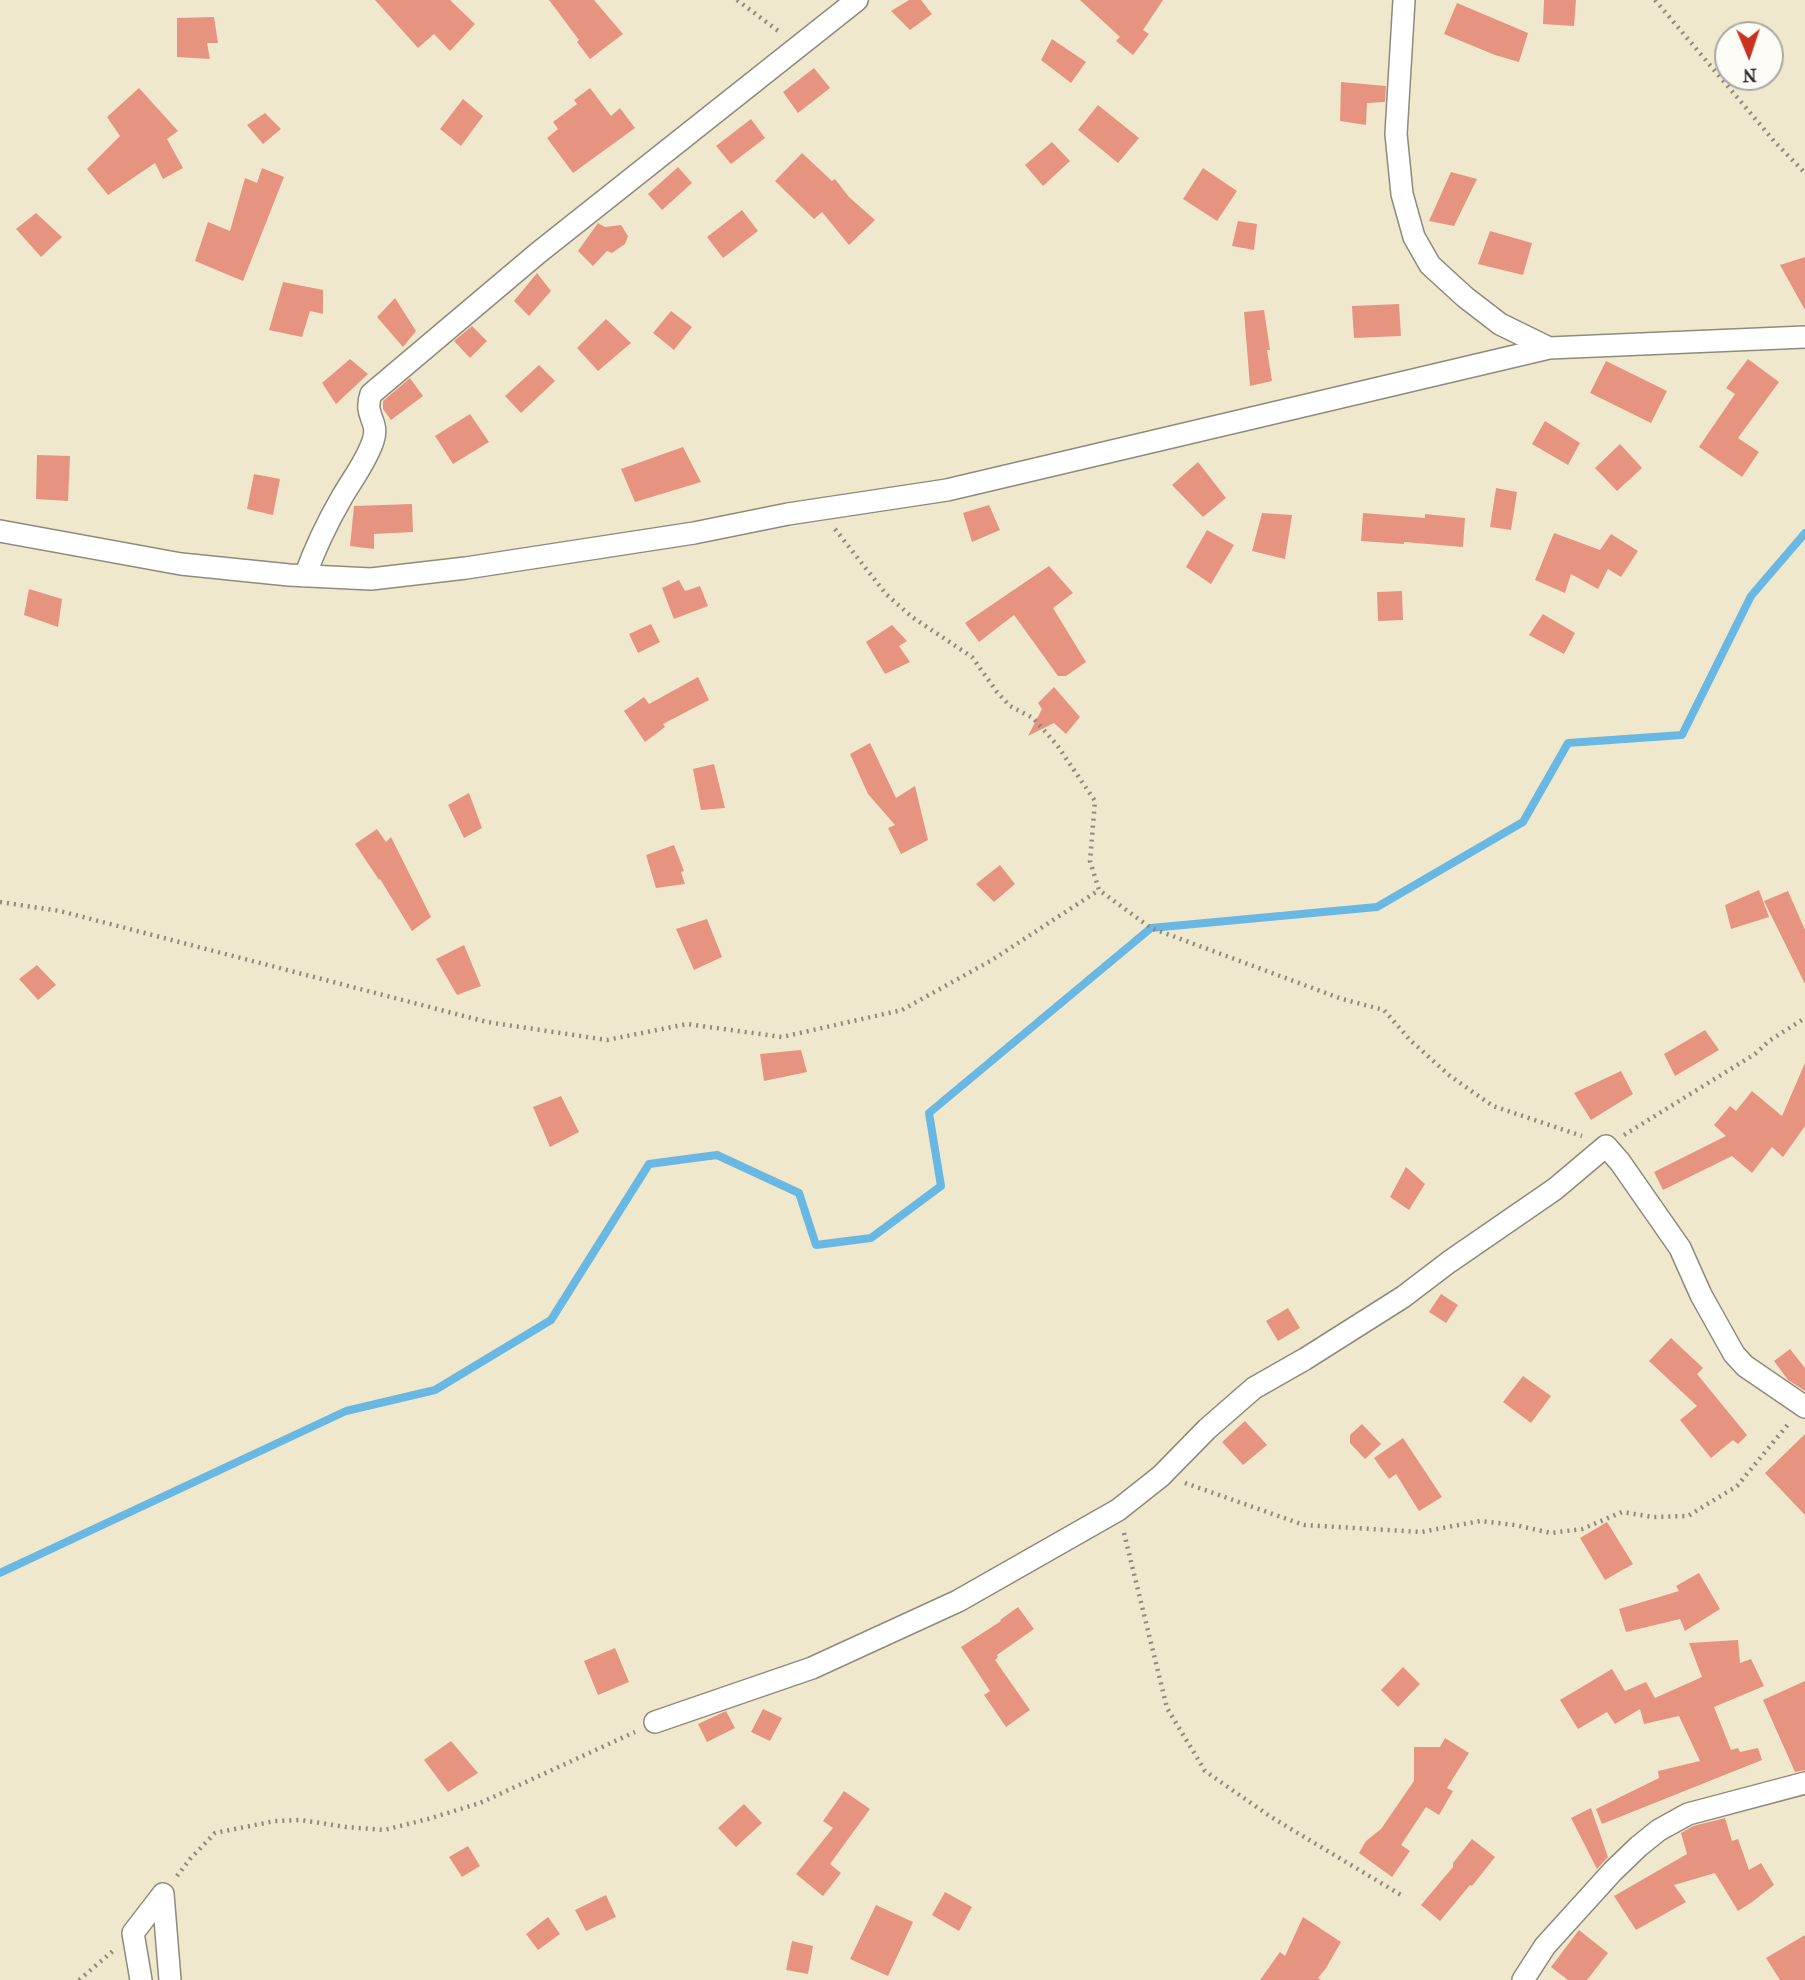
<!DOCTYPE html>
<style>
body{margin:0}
#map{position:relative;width:1805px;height:1980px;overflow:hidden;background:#f0e8cd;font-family:"IM FELL French Canon",serif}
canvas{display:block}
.north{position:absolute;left:1714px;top:21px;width:70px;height:70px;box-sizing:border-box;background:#fdfcf7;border:2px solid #a9a8a5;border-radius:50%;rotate:178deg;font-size:19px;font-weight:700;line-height:28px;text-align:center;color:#2b2b2b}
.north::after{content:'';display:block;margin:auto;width:24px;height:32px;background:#c8321e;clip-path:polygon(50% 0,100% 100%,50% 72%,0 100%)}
</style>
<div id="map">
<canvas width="1805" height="1980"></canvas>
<div class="north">N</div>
</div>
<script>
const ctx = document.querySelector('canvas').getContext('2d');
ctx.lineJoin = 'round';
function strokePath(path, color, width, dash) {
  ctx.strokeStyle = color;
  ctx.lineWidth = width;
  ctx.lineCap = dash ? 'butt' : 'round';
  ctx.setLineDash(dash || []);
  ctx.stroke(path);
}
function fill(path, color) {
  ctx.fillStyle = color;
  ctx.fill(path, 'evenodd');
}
const stream = new Path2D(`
 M 0,1573 L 346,1411 L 435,1390 L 551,1320 L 649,1164 L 717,1155 L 799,1193 L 816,1245 L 871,1238 L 941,1186 L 929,1113 L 1151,928 L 1377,907 L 1523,822 L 1568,743 L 1682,735 L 1751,596 L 1805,533`);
const building = new Path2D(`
 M 375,0 L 450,0 L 475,24 L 450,51 L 434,34 L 418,48 Z
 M 549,0 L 594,0 L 623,34 L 590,59 L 577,42 L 579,40 Z
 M 909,0 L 921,0 L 932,14 L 910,30 L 891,11 Z
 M 1080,0 L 1163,0 L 1143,30 L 1149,34 L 1133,55 L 1116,41 L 1120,37 Z
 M 1544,0 L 1576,0 L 1574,26 L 1543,24 Z
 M 1457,3 L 1528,33 L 1519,62 L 1495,55 L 1444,34 Z
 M 214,17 L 218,43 L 207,43 L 210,59 L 177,57 L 177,18 Z
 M 1052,39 L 1086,62 L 1071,83 L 1041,60 Z
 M 814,68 L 830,88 L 798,113 L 783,92 Z
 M 1341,82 L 1386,86 L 1385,102 L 1367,103 L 1366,125 L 1340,121 Z
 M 139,88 L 178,131 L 167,139 L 183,168 L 163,179 L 155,163 L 108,195 L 87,169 L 120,136 L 107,117 Z
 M 590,88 L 611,116 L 620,108 L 635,128 L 573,173 L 547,138 L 558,129 L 553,122 L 577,104 L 574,100 Z
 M 463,99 L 483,116 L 461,146 L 440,129 Z
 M 1098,105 L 1139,138 L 1118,163 L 1078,130 Z
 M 265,113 L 281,129 L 263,144 L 247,125 Z
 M 751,119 L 765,138 L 731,164 L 716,146 Z
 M 1052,142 L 1070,161 L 1043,186 L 1025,165 Z
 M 802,153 L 832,181 L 835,179 L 849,197 L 875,220 L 849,245 L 822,212 L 814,219 L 775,181 Z
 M 678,167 L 692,183 L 662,210 L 648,194 Z
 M 262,168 L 284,177 L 243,281 L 195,261 L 208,222 L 230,231 L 245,178 L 257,183 Z
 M 1203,168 L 1237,191 L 1217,221 L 1183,199 Z
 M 1451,172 L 1477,179 L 1454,226 L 1429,221 Z
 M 742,210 L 758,231 L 723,258 L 707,237 Z
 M 36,213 L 62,237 L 41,257 L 16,229 Z
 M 1238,221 L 1257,224 L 1254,250 L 1232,246 Z
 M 598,223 L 605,227 L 621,225 L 628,236 L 625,244 L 612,253 L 607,251 L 593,266 L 578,251 Z
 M 1490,231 L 1532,243 L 1523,275 L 1478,264 Z
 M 1805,257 L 1805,310 L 1780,265 Z
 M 537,273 L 551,291 L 529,316 L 514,301 Z
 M 283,282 L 323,290 L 323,314 L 310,311 L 302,337 L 269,330 Z
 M 395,298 L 416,331 L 403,347 L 377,317 Z
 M 1399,304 L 1401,336 L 1354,338 L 1352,306 Z
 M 1264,310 L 1270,350 L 1267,350 L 1272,381 L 1250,386 L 1244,312 Z
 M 671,311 L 692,327 L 674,350 L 653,333 Z
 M 606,319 L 631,343 L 598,371 L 577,348 Z
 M 472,326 L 487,341 L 470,358 L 454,341 Z
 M 350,359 L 368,374 L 336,404 L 322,383 Z
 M 1748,359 L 1779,382 L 1738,438 L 1759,452 L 1742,477 L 1699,447 L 1735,394 L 1726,388 Z
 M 1606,361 L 1667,391 L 1651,423 L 1590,393 Z
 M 539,365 L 555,381 L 521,413 L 505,396 Z
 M 410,378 L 423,396 L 391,420 L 383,409 L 383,401 Z
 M 470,414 L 489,442 L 453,464 L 435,436 Z
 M 1545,421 L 1580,443 L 1568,465 L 1532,444 Z
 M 1620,444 L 1642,468 L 1617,491 L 1595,468 Z
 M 683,447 L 701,482 L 635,502 L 621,469 Z
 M 37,455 L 70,456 L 68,501 L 36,499 Z
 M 1198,462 L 1226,498 L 1203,517 L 1172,485 Z
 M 254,474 L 280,479 L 273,515 L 247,509 Z
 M 1496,488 L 1517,492 L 1511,530 L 1490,527 Z
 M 412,504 L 413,532 L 374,534 L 374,549 L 350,546 L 354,506 Z
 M 989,505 L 1000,530 L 972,542 L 963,513 Z
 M 1262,513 L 1292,515 L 1285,559 L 1252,551 Z
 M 1363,513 L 1425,518 L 1425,514 L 1465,518 L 1463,547 L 1404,542 L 1404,544 L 1361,541 Z
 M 1207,530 L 1234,545 L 1211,584 L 1186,567 Z
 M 1554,533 L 1600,550 L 1611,534 L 1638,551 L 1621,577 L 1608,569 L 1598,589 L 1571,574 L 1565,593 L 1535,580 Z
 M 1049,566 L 1073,593 L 1053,608 L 1086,662 L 1066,676 L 1058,676 L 1014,615 L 979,642 L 965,623 Z
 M 679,580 L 685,591 L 700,586 L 708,606 L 674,619 L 662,588 Z
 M 29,589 L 62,599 L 58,627 L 24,615 Z
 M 1402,591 L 1403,620 L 1378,621 L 1377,592 Z
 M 1543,614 L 1575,633 L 1564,654 L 1529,635 Z
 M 651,624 L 660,642 L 638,653 L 629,634 Z
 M 892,625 L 907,641 L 899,646 L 910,662 L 885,674 L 866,642 Z
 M 698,677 L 709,700 L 663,724 L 665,727 L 645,742 L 624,711 L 644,697 L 649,704 Z
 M 1054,687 L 1080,717 L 1066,734 L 1054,723 L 1028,736 L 1042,709 L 1038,703 Z
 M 870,743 L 896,798 L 915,786 L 928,840 L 901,854 L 888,828 L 895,825 L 868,794 L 850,754 Z
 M 714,764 L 725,808 L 701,810 L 693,769 Z
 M 469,793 L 482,828 L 464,838 L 448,805 Z
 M 377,829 L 386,842 L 391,837 L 431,917 L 412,931 L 380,879 L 379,880 L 355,844 Z
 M 674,845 L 684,871 L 681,872 L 685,884 L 656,888 L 646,855 Z
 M 1000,865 L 1015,884 L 994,902 L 976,884 Z
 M 1759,890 L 1769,917 L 1731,929 L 1725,905 Z
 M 1788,891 L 1805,930 L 1805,984 L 1764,901 Z
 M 707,919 L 722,957 L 694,970 L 676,929 Z
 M 464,945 L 481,986 L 457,995 L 436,959 Z
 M 37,965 L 56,985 L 38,1000 L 19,979 Z
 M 1705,1030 L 1719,1050 L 1675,1076 L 1664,1054 Z
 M 801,1050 L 807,1072 L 764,1081 L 760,1054 Z
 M 1805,1063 L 1805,1126 L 1783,1157 L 1772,1147 L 1752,1173 L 1732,1156 L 1663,1190 L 1654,1172 L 1726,1136 L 1714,1125 L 1730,1106 L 1736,1111 L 1752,1091 L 1782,1116 Z
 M 1621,1071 L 1633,1094 L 1591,1120 L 1574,1093 Z
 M 561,1096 L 579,1132 L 550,1147 L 533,1107 Z
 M 1406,1167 L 1425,1184 L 1409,1210 L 1390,1197 Z
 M 1441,1294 L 1458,1305 L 1446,1323 L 1429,1312 Z
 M 1288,1308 L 1300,1328 L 1278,1341 L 1266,1321 Z
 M 1671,1338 L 1703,1368 L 1697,1374 L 1747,1435 L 1738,1444 L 1733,1440 L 1711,1458 L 1680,1420 L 1697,1406 L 1649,1361 Z
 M 1790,1349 L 1805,1368 L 1805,1391 L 1788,1380 L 1774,1361 Z
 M 1523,1376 L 1551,1396 L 1531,1423 L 1503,1402 Z
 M 1245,1421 L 1267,1445 L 1243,1465 L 1222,1442 Z
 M 1362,1424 L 1381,1444 L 1365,1459 L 1350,1443 L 1350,1435 Z
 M 1805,1434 L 1805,1515 L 1765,1473 Z
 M 1403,1438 L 1442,1497 L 1419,1511 L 1396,1474 L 1389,1479 L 1374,1458 Z
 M 1607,1522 L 1633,1564 L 1605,1580 L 1580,1538 Z
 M 1699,1573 L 1720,1609 L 1685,1631 L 1680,1619 L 1626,1632 L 1619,1609 L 1679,1591 L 1676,1586 Z
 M 1018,1607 L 1034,1629 L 997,1655 L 998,1657 L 995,1660 L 1030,1710 L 1006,1727 L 984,1695 L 990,1691 L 961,1647 L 1001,1621 L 1000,1620 Z
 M 1738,1640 L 1740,1663 L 1751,1659 L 1764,1686 L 1714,1707 L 1731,1750 L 1738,1748 L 1740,1752 L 1758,1748 L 1762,1760 L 1602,1824 L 1596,1809 L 1659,1778 L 1658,1771 L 1700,1761 L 1679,1716 L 1644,1724 L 1640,1709 L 1615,1724 L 1607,1712 L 1578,1729 L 1560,1700 L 1612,1669 L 1625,1691 L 1646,1682 L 1655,1698 L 1702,1677 L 1689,1643 Z
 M 615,1648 L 629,1682 L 598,1695 L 584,1661 Z
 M 1403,1667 L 1420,1684 L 1398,1707 L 1381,1690 Z
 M 1805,1681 L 1805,1770 L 1795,1772 L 1763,1700 Z
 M 763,1709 L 782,1718 L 770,1741 L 751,1732 Z
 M 726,1711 L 735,1728 L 707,1742 L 698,1724 Z
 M 1445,1738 L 1469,1753 L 1447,1788 L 1453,1791 L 1439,1815 L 1426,1807 L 1401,1845 L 1410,1851 L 1392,1877 L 1359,1853 L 1366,1841 L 1381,1829 L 1414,1781 L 1414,1747 L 1440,1747 Z
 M 451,1741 L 478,1773 L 448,1792 L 424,1760 Z
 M 844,1791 L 870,1809 L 830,1864 L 841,1873 L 823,1896 L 796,1874 L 833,1828 L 823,1821 Z
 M 744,1804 L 762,1823 L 736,1847 L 718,1828 Z
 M 1591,1808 L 1608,1857 L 1597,1869 L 1571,1818 Z
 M 1725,1818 L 1732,1841 L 1738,1839 L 1749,1870 L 1761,1863 L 1774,1885 L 1752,1902 L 1738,1911 L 1715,1873 L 1674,1885 L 1686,1902 L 1636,1930 L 1614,1896 L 1687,1854 L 1681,1833 L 1693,1826 Z
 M 1472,1839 L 1495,1857 L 1472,1886 L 1470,1885 L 1440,1921 L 1421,1905 L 1453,1867 L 1453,1863 Z
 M 468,1846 L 480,1866 L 462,1877 L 449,1857 Z
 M 945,1892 L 972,1907 L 959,1931 L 932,1915 Z
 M 606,1895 L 616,1917 L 586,1931 L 575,1910 Z
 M 876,1905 L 913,1922 L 888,1976 L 850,1959 Z
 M 548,1917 L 560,1934 L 538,1950 L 526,1934 Z
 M 1303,1917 L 1341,1942 L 1326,1968 L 1318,1978 L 1321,1980 L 1260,1980 L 1280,1952 L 1285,1956 Z
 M 1579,1930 L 1608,1953 L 1587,1980 L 1568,1980 L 1551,1967 Z
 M 1805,1935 L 1805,1980 L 1780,1980 L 1766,1958 Z
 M 792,1941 L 813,1946 L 808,1974 L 786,1970 Z`);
const path = new Path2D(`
 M 737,0 L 781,33
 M 1655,0 L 1774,141 L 1805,173
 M 835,529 L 886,594 L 912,617 L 972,657 L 997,692 L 1010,706 L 1033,718 L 1057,745 L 1095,801 L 1090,861 L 1099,890 L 1151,928 L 1342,999 L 1384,1010 L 1410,1040 L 1450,1076 L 1493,1106 L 1582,1136
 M 0,902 L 60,911 L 487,1022 L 607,1040 L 687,1024 L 782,1037 L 902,1010 L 992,960 L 1099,890
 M 1624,1135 L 1755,1054 L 1769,1041 L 1805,1018
 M 1185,1483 L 1304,1525 L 1421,1532 L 1480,1521 L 1515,1525 L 1551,1533 L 1582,1529 L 1622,1512 L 1653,1517 L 1688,1516 L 1737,1486 L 1790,1422
 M 1124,1533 L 1167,1708 L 1205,1771 L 1271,1817 L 1401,1895
 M 177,1876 L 190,1859 L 215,1833 L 275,1821 L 301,1820 L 346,1827 L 384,1830 L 428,1819 L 480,1803 L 635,1732
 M 79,1980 L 114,1950`);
const minor = new Path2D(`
 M 1404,0 L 1396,134 L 1402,194 L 1414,237 L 1430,265 L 1465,297 L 1500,324 L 1549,348
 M 0,531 L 181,564 L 289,575 L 371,579 L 466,568 L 694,533 L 788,514 L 947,490 L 1549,348 L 1805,337
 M 305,576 C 315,548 327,523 342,497 C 353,478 366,462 373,441 C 380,420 363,417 371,394 L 538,253 L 857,0
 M 655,1722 L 812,1668 L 958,1601 L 1118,1510 L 1161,1476 L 1207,1429 L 1254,1388 L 1305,1359 L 1403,1297 L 1449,1262 L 1555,1189 L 1606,1146 L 1620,1162 L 1680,1248 L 1701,1295 L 1734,1354 L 1745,1366 L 1805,1407
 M 141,1980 L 133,1933 L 163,1894 L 170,1980
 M 1523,1980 L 1545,1946 L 1613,1871 L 1639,1846 L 1659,1830 L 1688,1814 L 1805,1783`);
strokePath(stream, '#68b8e3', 8);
fill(building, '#e69480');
strokePath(minor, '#8e8a7c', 24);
strokePath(path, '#8e8a7c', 4.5, [2, 5]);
strokePath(minor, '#fff', 21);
</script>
